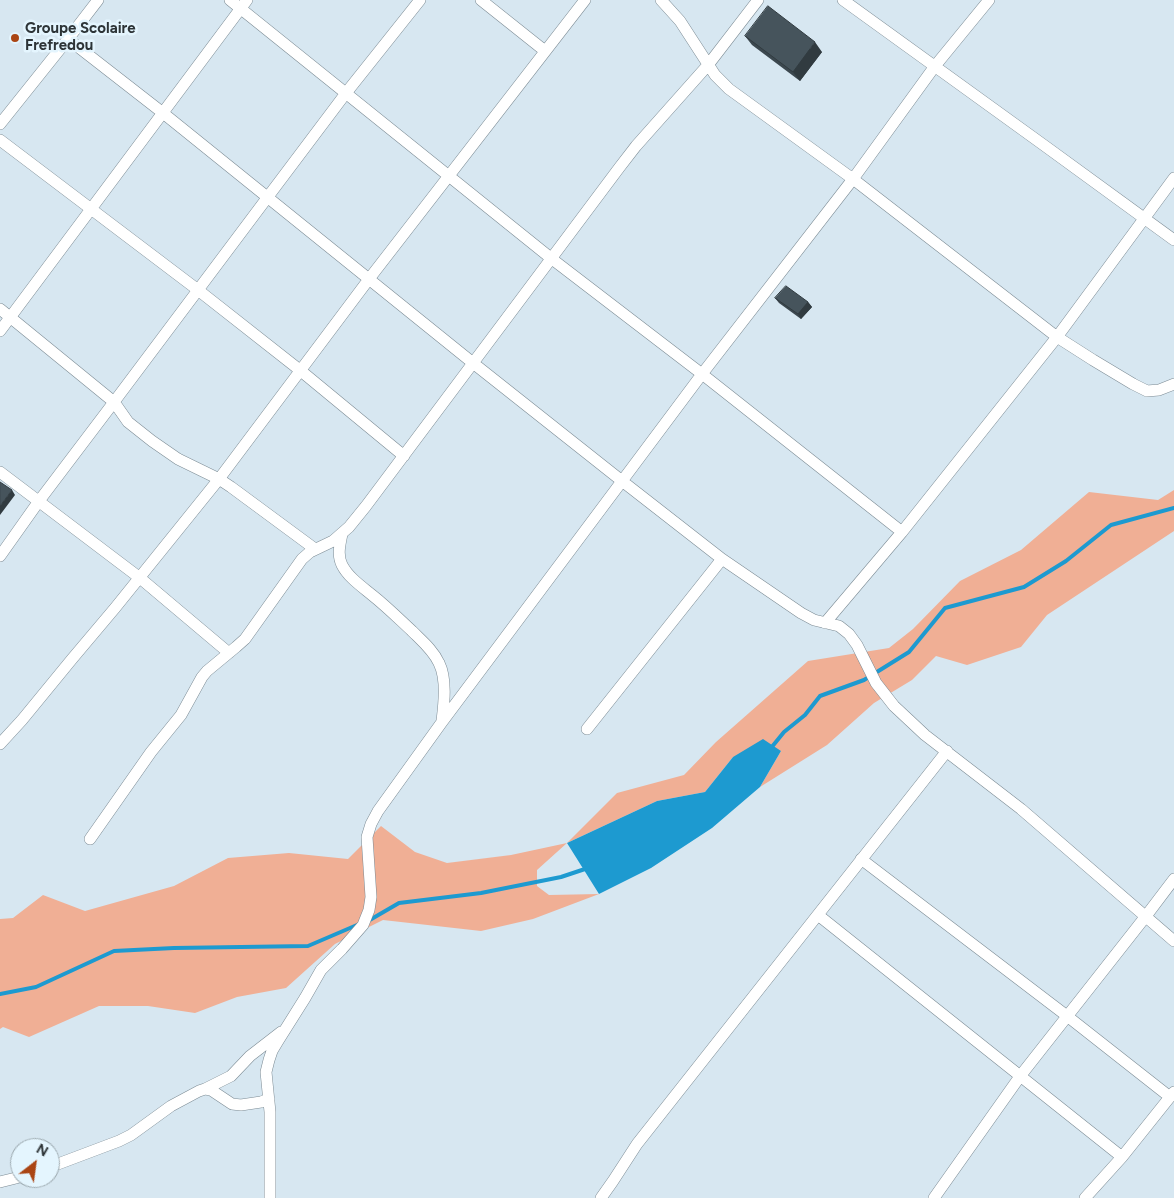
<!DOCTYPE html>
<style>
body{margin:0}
#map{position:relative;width:1174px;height:1198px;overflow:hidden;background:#d7e7f1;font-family:Figtree,sans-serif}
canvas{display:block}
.north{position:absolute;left:10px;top:1138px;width:50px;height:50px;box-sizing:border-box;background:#e4f5fe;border:1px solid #9ba8ae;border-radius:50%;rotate:30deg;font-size:14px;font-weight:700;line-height:20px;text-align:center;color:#2d3437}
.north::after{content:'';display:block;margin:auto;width:18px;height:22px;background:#aa4514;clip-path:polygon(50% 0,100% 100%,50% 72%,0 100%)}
</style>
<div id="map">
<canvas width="1174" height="1198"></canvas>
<div class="north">N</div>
</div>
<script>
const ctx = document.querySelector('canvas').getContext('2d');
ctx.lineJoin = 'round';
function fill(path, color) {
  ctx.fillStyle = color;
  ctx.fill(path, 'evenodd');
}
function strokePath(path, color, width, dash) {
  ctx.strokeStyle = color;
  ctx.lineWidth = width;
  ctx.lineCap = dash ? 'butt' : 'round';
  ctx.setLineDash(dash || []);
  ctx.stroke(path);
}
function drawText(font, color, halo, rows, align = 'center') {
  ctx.font = font + ' Figtree,sans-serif';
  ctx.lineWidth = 5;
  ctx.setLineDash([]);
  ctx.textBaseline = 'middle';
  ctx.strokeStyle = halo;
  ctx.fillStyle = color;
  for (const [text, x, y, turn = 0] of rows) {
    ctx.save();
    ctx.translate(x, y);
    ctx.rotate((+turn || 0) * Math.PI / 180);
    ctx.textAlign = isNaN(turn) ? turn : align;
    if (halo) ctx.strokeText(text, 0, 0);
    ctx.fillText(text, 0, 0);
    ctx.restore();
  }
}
const green = new Path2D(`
 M 1174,490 L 1174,531 L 1047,615 L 1021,647 L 967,665 L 936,656 L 912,680 L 874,703 L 827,745 L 760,787 L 781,751 L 733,757 L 705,792 L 657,801 L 567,843 L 537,870 L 537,886 L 549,895 L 599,894 L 533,919 L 481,931 L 383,920 L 335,944 L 286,988 L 237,997 L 195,1013 L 148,1006 L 99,1006 L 29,1037 L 3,1027 L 0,1029 L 0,919 L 13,918 L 43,895 L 85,911 L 174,886 L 228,858 L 289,853 L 348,859 L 381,826 L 415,852 L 447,863 L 511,855 L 567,843 L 617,793 L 684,775 L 716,742 L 808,661 L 889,648 L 913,629 L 960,581 L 1021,550 L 1089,492 L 1158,500 Z`);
const water = new Path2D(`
 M 763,739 L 781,751 L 760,787 L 712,828 L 651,868 L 599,894 L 567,843 L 657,801 L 705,792 L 733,757 Z`);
const stream = new Path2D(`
 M 771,748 L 784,732 L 805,715 L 820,696 L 864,680 L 909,652 L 945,608 L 1024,587 L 1066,561 L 1111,525 L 1174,508
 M 368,921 L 399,903 L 481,893 L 561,877 L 588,868
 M 0,994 L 36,987 L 114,951 L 174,948 L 308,946 L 357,925`);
const street = new Path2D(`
 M 230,0 L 552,259 L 702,374 L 902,532
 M 481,0 L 545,51
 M 661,0 L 680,21 L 715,75 L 729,89 L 853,179 L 1057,337 L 1093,360 L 1133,384 L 1147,391 L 1159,390 L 1174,384
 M 843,0 L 1045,146 L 1174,240
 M 68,39 L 163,113 L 473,363 L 622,481 L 722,559 L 801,613 L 814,620 L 839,626 L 849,634 L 857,645 L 876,683 L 894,706 L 909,720 L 925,735 L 1021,809 L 1174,941
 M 0,124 L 68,39 L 98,0
 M 0,140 L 198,290 L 301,371 L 404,456
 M 0,309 L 114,402 L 128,422 L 152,441 L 178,459 L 219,479 L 231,487 L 315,549
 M 0,331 L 247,0
 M 0,472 L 140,578 L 229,653
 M 342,534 C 340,544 337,555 342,565 C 348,577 361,586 372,595 C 386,606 399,619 412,631 C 422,641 433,650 439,663 C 447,679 444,704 442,721
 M 0,556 L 39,501 L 114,402 L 267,198 L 346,93 L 420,0
 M 825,623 L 902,532 L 1057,337 L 1174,178
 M 587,729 L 722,559
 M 0,744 L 22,720 L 72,659 L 115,608 L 219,479 L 369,279 L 585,0
 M 90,839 L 151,752 L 181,715 L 202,677 L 207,671 L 236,647 L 245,639 L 302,559 L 310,552 L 333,541 L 349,527 L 366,506 L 619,168 L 636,146 L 708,65 L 758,0
 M 861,859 L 1067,1016 L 1170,1097
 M 818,915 L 1122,1157
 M 205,1089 L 231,1076 L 250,1056 L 281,1032
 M 50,1167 L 119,1141 L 131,1135 L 171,1106 L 199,1091 L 205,1089 L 211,1090 L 232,1104 L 241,1105 L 261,1102 L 269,1099
 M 0,1182 L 20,1177
 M 270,1198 L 270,1112 L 266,1072 L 269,1060 L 272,1051 L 278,1041 L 305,998 L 321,970 L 342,949 L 363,925 L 369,910 L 371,897 L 367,837 L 371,824 L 378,811 L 442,722 L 702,374 L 853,179 L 935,66 L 989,0
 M 601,1198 L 613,1181 L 637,1144 L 947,751
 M 934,1198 L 1021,1075 L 1146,916 L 1174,879
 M 1085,1198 L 1122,1157 L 1174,1092`);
const wall = new Path2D(`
 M 745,36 L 822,52 L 800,81 L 752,45 Z
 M 775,298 L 808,302 L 812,307 L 801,319 L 779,303 Z`);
const shadedWall = new Path2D(`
 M 815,42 L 822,52 L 800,81 L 793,72 Z
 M 808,302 L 812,307 L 801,319 L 798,314 Z
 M 12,490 L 15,495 L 0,515 L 0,506 Z`);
const building = new Path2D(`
 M 768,6 L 815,42 L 793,72 L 745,36 Z
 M 786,286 L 808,302 L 798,314 L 775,298 Z
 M 0,482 L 12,490 L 0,506 Z`);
const markers = [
 [15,38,5,"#aa4514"]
];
const poiNames = [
 ["Groupe Scolaire",25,29],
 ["Frefredou",25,46]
];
fill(green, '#f0af95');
fill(water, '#1d9ad0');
strokePath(stream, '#1d9ad0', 4);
strokePath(street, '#7c8b94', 12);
strokePath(street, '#fff', 11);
fill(wall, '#3c484f');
fill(shadedWall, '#313b40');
fill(building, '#46545c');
strokePath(building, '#313b40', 1);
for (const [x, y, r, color] of markers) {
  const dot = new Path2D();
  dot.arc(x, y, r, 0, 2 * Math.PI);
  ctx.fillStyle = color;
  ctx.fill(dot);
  strokePath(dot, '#e4f5fe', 2);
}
drawText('bold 15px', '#2d3437', '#e4f5fe', poiNames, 'left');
</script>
